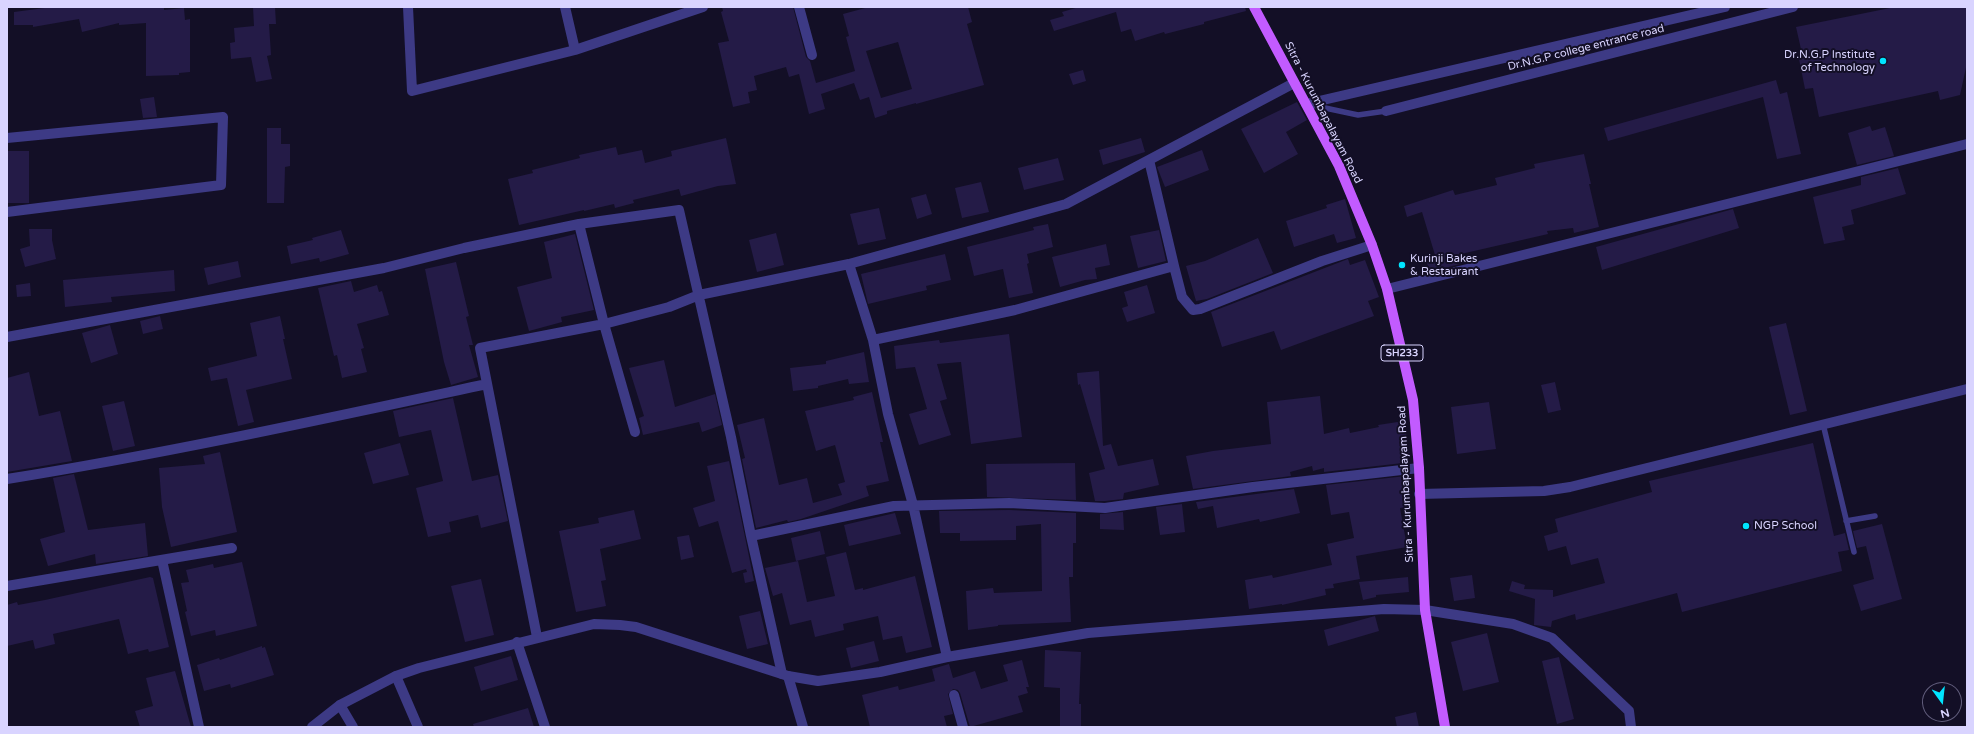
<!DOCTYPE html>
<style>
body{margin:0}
#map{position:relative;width:1974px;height:734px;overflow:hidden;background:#130f26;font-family:"Varela Round",sans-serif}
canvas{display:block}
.frame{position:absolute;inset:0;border:8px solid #d9d4ff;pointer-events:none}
.north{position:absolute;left:1922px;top:682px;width:40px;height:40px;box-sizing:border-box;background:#130f26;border:1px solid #625e7d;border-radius:50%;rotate:165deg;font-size:11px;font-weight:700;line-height:16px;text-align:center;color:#d9d4ff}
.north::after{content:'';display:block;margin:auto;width:14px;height:18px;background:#00e5ff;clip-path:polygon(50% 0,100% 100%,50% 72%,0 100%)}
</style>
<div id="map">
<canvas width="1974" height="734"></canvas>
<div class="frame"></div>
<div class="north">N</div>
</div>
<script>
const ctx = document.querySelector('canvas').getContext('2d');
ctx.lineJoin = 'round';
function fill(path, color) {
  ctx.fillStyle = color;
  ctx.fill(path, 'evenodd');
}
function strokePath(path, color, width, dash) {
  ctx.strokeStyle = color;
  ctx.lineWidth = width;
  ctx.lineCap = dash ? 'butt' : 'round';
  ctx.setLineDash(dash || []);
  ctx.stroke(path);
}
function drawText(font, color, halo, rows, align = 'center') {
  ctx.font = font + ' "Varela Round",sans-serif';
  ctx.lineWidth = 4;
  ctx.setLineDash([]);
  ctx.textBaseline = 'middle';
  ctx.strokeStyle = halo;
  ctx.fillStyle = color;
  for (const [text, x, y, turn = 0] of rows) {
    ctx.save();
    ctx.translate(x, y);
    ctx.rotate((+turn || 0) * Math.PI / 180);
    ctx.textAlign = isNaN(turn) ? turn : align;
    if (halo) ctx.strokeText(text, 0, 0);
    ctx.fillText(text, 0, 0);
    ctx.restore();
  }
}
const building = new Path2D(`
 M 52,7 L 164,7 L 164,10 L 184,8 L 185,20 L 190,19 L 190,72 L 179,73 L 179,75 L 146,76 L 146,23 L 119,25 L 119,23 L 82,32 L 79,19 L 33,27 L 33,25 L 14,25 L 14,12 Z
 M 253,7 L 275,7 L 276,24 L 269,24 L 271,55 L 267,56 L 272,79 L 256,82 L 251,57 L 231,59 L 230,43 L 235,42 L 234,28 L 254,26 Z
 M 722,7 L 793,7 L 806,57 L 810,61 L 816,83 L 855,71 L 846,37 L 849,36 L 843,14 L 869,7 L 968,7 L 972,22 L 967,24 L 984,85 L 916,104 L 916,103 L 887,111 L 887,114 L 875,118 L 869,97 L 860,100 L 854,83 L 821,94 L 825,109 L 809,114 L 799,74 L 789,77 L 786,67 L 754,76 L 757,90 L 748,92 L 750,103 L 733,107 L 718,43 L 729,41 L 721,12 L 723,11 ZM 898,42 L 912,89 L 881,98 L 866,51 Z
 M 1079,7 L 1245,7 L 1246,11 L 1204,22 L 1204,24 L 1165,34 L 1164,32 L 1135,41 L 1131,29 L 1121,32 L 1116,12 L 1054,31 L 1050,20 L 1064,16 L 1062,12 Z
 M 1895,7 L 1967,7 L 1967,63 L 1960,95 L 1940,100 L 1938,91 L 1819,117 L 1813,88 L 1805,89 L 1799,59 L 1803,58 L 1796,27 Z
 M 1083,70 L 1086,81 L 1073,85 L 1069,74 Z
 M 1776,80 L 1780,94 L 1787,92 L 1801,154 L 1777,159 L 1763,97 L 1608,141 L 1604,128 Z
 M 154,97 L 157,117 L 143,118 L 140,99 Z
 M 1297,102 L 1307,120 L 1286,132 L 1298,154 L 1264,173 L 1241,129 Z
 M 1870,126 L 1872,131 L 1885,127 L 1894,156 L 1857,165 L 1848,133 Z
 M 267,128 L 281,128 L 281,144 L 290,144 L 290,166 L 285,167 L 284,203 L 267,203 Z
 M 726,138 L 736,184 L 718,186 L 681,196 L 679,189 L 633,200 L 634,203 L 615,208 L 614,204 L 584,211 L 584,210 L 519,225 L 508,179 L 533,173 L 532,170 L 580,158 L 579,155 L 616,147 L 618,155 L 642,150 L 645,163 L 672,156 L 671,151 Z
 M 1141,138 L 1145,152 L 1103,165 L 1099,150 Z
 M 1202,150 L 1209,170 L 1165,187 L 1157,167 Z
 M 7,151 L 29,151 L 29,203 L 7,203 Z
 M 1584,154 L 1591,184 L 1589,184 L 1599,227 L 1574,233 L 1573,228 L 1547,231 L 1548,234 L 1461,254 L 1464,263 L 1429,272 L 1426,257 L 1435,255 L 1422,212 L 1407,217 L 1404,206 L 1453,190 L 1455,195 L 1497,185 L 1495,178 L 1535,168 L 1534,164 Z
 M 1058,158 L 1064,180 L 1024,190 L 1018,168 Z
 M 1898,168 L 1906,194 L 1851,210 L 1854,224 L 1842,227 L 1845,240 L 1824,244 L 1813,197 L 1861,185 L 1861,177 Z
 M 981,182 L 989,212 L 962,218 L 955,188 Z
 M 926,194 L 932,214 L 917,219 L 911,198 Z
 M 1345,199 L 1356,238 L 1337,243 L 1334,234 L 1294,247 L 1286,221 L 1327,208 L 1326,205 Z
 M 879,208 L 886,239 L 858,245 L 850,214 Z
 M 1733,209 L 1739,228 L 1602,270 L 1596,247 Z
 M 1048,224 L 1053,247 L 1027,254 L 1029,263 L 1027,264 L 1033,293 L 1009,298 L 1003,269 L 974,276 L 967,247 L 1034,230 L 1033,227 Z
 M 29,229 L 52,229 L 52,240 L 56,259 L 25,267 L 20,249 L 30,246 Z
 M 341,230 L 349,254 L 320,262 L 319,258 L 291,264 L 287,246 L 313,240 L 312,238 Z
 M 1159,230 L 1166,261 L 1138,268 L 1130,236 Z
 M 776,233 L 784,265 L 757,272 L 749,240 Z
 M 575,234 L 594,310 L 561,317 L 562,322 L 529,331 L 517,287 L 552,278 L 544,242 Z
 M 1258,238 L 1273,273 L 1207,299 L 1196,301 L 1186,266 L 1205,261 Z
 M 1106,244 L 1110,265 L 1095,268 L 1097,279 L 1085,280 L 1060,287 L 1052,257 Z
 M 945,254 L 951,280 L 926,286 L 927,290 L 868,304 L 861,274 Z
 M 1348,259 L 1350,265 L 1365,260 L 1379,297 L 1368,301 L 1374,316 L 1281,350 L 1274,331 L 1222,347 L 1211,312 Z
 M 238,261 L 241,277 L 208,285 L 204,268 Z
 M 456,262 L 469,316 L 466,317 L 473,345 L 469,345 L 478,377 L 451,385 L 444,362 L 425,269 Z
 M 174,270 L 175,291 L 111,297 L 112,302 L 65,307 L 63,280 Z
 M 351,281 L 354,292 L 377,285 L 379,292 L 382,291 L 389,315 L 357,324 L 364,348 L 361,349 L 367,372 L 342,378 L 337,355 L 334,356 L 318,288 Z
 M 30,283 L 31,296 L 17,297 L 16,285 Z
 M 1147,285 L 1155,313 L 1127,322 L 1122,308 L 1128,306 L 1124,292 Z
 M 160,316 L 163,329 L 143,334 L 140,321 Z
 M 280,316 L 285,339 L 283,339 L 292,379 L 246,390 L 254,422 L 238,426 L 227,378 L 211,381 L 208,368 L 257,356 L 250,323 Z
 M 1786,323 L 1807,411 L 1790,415 L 1769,327 Z
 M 110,325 L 118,354 L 91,363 L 82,333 Z
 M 1009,334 L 1022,437 L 971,444 L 961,362 L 937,364 L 947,399 L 940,401 L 951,435 L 919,445 L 909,414 L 927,409 L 915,367 L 896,369 L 894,346 L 939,340 L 940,343 Z
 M 864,352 L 869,382 L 849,384 L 848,379 L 818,386 L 818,388 L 793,391 L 790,368 L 826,364 L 826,361 Z
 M 664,360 L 675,407 L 715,394 L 722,425 L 702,432 L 699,422 L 643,435 L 639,418 L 644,416 L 629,368 Z
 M 1099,371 L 1103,446 L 1111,444 L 1118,466 L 1153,459 L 1159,485 L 1124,493 L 1123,499 L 1105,501 L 1095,501 L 1089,473 L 1105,469 L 1080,384 L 1078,385 L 1077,373 Z
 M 29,372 L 39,416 L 60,411 L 72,461 L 7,472 L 7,378 Z
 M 1555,382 L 1561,410 L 1548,413 L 1541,385 Z
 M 872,392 L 883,442 L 880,442 L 889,481 L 866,486 L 869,496 L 801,519 L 788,522 L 787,520 L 756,528 L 742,459 L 745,458 L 737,425 L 764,418 L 779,485 L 807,478 L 813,503 L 842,495 L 838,484 L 845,482 L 835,445 L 816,451 L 805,411 L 854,400 L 853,397 Z
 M 1320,396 L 1324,434 L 1349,428 L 1350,433 L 1379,427 L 1378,425 L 1404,421 L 1410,456 L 1402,458 L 1403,463 L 1324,472 L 1324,468 L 1313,471 L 1312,466 L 1290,472 L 1291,476 L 1193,489 L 1186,456 L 1213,451 L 1271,444 L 1267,402 Z
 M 453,398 L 472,481 L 498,475 L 508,521 L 481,528 L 478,515 L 449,522 L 451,532 L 428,537 L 416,488 L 443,481 L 431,430 L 399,437 L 393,411 Z
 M 124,401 L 135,446 L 113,451 L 102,406 Z
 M 1489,402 L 1496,449 L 1457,454 L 1451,407 Z
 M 400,443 L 409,475 L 373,484 L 364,453 Z
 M 1813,443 L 1834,536 L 1845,533 L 1849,550 L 1838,552 L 1842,571 L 1682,612 L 1677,593 L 1576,620 L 1575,614 L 1552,621 L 1551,627 L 1534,625 L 1535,599 L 1509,591 L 1512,581 L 1525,585 L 1524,589 L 1553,590 L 1553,597 L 1605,583 L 1598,558 L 1571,565 L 1566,546 L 1548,551 L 1544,536 L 1558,532 L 1555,519 L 1652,492 L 1649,481 Z
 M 220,452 L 237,532 L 171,547 L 162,507 L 159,468 L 205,464 L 203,456 Z
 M 729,461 L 745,537 L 754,581 L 745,583 L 743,573 L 747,572 L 746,569 L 732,573 L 718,521 L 699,527 L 693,508 L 715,501 L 707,466 Z
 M 1075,463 L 1076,500 L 987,497 L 986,464 Z
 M 74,474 L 88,530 L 145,523 L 148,556 L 96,564 L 95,554 L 48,566 L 40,539 L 65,532 L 53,478 Z
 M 1406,476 L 1412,506 L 1400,508 L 1407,547 L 1356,556 L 1360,579 L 1333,584 L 1334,588 L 1325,589 L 1326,595 L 1282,605 L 1282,604 L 1249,609 L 1245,580 L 1272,575 L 1273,578 L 1332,565 L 1327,544 L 1354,538 L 1349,512 L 1331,515 L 1326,485 Z
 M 1294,489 L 1300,513 L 1260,522 L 1259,519 L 1217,528 L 1213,506 L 1198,509 L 1196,502 Z
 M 1182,504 L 1185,532 L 1160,535 L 1156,507 Z
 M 634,510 L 641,539 L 600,549 L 606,580 L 601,581 L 606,606 L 576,612 L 559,531 L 599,523 L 598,518 Z
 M 1009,510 L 1076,513 L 1076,543 L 1073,543 L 1073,577 L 1069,577 L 1071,622 L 998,625 L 998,626 L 968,630 L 966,591 L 993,588 L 994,593 L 1042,591 L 1041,524 L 1016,526 L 1016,540 L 960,541 L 960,533 L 940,533 L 939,511 Z
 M 1123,512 L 1124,530 L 1100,529 L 1100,514 Z
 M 895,513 L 901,534 L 849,546 L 844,525 Z
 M 1882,524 L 1902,599 L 1861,611 L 1853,585 L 1874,579 L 1866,546 L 1857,548 L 1853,531 Z
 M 820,531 L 825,554 L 796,561 L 791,538 Z
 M 689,535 L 694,557 L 681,560 L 677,537 Z
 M 846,552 L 855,590 L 863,588 L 863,590 L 915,576 L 932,647 L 906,653 L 902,636 L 883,640 L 878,616 L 843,624 L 844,630 L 815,637 L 811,620 L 790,625 L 782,593 L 773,596 L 765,568 L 798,561 L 807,602 L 835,596 L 826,557 Z
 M 242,562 L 257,626 L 216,636 L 215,630 L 191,636 L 185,612 L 187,611 L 181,583 L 189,582 L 186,570 L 213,564 L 214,568 Z
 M 1472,575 L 1475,598 L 1454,601 L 1450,578 Z
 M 150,577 L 153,578 L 169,647 L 149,652 L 148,649 L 128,654 L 119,619 L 53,634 L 55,644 L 35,649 L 33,640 L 7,646 L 7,605 L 17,602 L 18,605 L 45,600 Z
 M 1408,577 L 1409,592 L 1376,595 L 1376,597 L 1363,600 L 1359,582 Z
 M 481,579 L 494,635 L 465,642 L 451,586 Z
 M 760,611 L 768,644 L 747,649 L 739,616 Z
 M 1375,616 L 1379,631 L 1328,646 L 1324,630 Z
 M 1487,633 L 1499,682 L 1463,691 L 1451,642 Z
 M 874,641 L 879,661 L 851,668 L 846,648 Z
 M 262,646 L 262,648 L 265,647 L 274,675 L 231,688 L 230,684 L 204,691 L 197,665 L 219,658 L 220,660 Z
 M 1045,650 L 1081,652 L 1079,704 L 1081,704 L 1081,727 L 1060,727 L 1060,688 L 1044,687 Z
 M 511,656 L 518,680 L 481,691 L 474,667 Z
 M 1559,657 L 1574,719 L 1557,724 L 1542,661 Z
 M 1022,660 L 1029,687 L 1026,687 L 1028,693 L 1018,696 L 1023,712 L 970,727 L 960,693 L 958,690 L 953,689 L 948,694 L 953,714 L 944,716 L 947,727 L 870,727 L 862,695 L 898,686 L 899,690 L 935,681 L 932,669 L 949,664 L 953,678 L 975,671 L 981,689 L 1008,681 L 1003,665 Z
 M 175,671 L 191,727 L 140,727 L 135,711 L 153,706 L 146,678 Z
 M 528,708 L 534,727 L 474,727 L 473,724 Z
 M 1416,712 L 1419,727 L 1397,727 L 1395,717 Z`);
const service = new Path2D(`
 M 1311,105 L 1358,115 L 1386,111
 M 1823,424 L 1854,552
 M 1846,521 L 1875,516`);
const minor = new Path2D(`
 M 408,7 L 412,91 L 575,50 L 703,7
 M 565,7 L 575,50
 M 799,7 L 812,55
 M 1306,104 L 1725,7
 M 1386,111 L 1793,7
 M 7,138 L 223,117 L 221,185 L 7,212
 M 579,224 L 604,324 L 635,432
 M 849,264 L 873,340 L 1015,310 L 1174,266 L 1149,160
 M 1174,266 L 1182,297 L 1193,310 L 1200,309 L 1322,261 L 1372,245
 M 1387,289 L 1967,144
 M 7,337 L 384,268 L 464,248 L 579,224 L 679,210 L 731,437 L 751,536
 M 873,340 L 888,414 L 913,505 L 947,657
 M 7,479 C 168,453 328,418 487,384
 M 1419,494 L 1544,491 L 1570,487 L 1967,389
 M 162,560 L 199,727
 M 7,586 L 232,548
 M 1425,610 L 1513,624 L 1552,638 L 1629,711 L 1631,727
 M 537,637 L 480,348 L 604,324 L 669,307 L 699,295 L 849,264 L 1066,204 L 1294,83
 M 517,642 L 545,727
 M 782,674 L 751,536 L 894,506 L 1009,503 L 1105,508 L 1253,487 L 1419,468
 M 396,676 L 418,727
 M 788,676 L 803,727
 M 954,695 L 963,727
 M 340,705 L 353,727`);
const tertiary = new Path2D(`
 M 312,727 L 340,705 L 396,676 L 419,668 L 594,624 L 620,625 L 636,627 L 788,676 L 818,681 L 880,672 L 947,657 L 1088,633 L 1384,609 L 1425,610`);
const primary = new Path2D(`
 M 1254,7 L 1339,166 L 1372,245 L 1387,289 L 1413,400 L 1419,468 L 1425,610 L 1445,727`);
const markers = [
 [1883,61,4,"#00e5ff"],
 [1402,265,4,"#00e5ff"],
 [1746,526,4,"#00e5ff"]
];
const shields = [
 [1402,353,42]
];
const shieldNames = [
 ["SH233",1402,353]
];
const streetNames = [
 ["Dr.N.G.P college entrance road",1586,48,-14],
 ["Sitra - Kurumbapalayam Road",1323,113,63],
 ["Sitra - Kurumbapalayam Road",1406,484,-93]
];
const poiNames = [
 ["Dr.N.G.P Institute",1875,55,"right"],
 ["of Technology",1875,68,"right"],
 ["Kurinji Bakes",1410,259],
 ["& Restaurant",1410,272],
 ["NGP School",1754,526]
];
fill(building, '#241b47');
strokePath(service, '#3d3a85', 5.5);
strokePath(minor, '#3d3a85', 10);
strokePath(tertiary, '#3d3a85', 10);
strokePath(primary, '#c25bff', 10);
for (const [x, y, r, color] of markers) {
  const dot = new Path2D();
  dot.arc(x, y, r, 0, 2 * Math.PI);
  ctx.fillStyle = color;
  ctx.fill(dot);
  strokePath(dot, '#130f26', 1.5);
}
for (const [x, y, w] of shields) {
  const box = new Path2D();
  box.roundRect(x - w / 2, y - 8, w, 16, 3);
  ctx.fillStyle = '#130f26';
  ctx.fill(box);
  strokePath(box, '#d9d4ff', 1);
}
drawText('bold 10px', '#d9d4ff', null, shieldNames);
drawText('11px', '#d9d4ff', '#130f26', streetNames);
drawText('11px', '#d9d4ff', '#130f26', poiNames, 'left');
</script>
